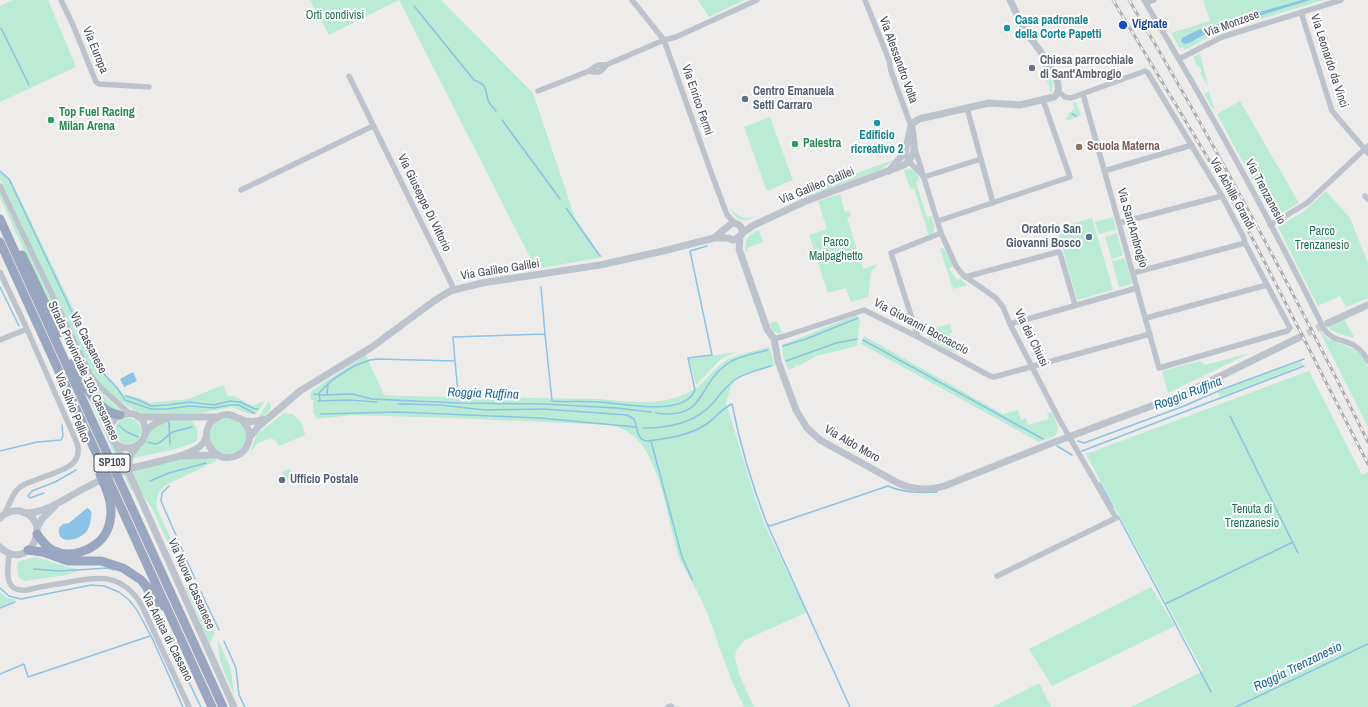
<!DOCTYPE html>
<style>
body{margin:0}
canvas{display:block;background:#eeebeb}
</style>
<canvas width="1368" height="707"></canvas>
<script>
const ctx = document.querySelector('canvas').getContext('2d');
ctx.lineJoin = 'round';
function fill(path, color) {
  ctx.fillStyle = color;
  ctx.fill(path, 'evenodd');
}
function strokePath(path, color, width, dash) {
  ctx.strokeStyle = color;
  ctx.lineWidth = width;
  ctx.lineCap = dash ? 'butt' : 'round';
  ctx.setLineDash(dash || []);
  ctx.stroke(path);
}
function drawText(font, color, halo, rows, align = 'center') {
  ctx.font = font + ' "Archivo Narrow",sans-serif';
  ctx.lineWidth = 4;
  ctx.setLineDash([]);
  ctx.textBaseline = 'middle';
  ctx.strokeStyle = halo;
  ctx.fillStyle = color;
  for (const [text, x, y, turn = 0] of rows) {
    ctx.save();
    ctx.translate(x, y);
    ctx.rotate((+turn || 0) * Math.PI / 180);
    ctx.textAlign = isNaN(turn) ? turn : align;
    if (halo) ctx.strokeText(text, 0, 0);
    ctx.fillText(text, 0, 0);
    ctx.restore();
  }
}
const green = new Path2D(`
 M 13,0 L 48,0 L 76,67 L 0,102 L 0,6 Z
 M 310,0 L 441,0 L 533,93 L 575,218 L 602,257 L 536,269 L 399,0 L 329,35 Z
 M 698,0 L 744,0 L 709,17 Z
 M 1203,0 L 1323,0 L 1229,29 L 1212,35 L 1185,50 L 1183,47 L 1180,48 L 1171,33 L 1210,21 Z
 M 1037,50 C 1043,61 1058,81 1051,93 Z
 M 1200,54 L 1208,86 L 1200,73 L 1202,71 L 1199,66 L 1197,66 L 1193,57 Z
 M 1209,91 L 1214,108 L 1213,109 L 1204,94 Z
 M 1240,101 L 1299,203 L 1275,217 L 1272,216 L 1217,114 Z
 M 1073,102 L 1076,102 L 1081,116 L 1067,121 L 1066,118 L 1069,115 L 1068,114 L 1070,111 L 1071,112 L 1074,109 Z
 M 770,117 L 793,180 L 767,191 L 744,127 Z
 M 893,160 L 893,161 L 880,170 L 841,184 L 809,197 L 807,192 L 829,183 Z
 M 911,169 C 917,170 918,175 919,180 L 916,182 L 927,217 L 931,216 C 934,223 938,232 929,236 L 914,188 L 910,189 L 904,170 Z
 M 0,172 L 11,180 L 99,362 L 106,374 L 123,394 L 140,398 L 149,403 L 188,399 L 223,385 L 228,396 L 234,396 L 252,406 L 265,401 L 256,414 L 249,414 L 232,407 L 201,413 L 143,414 L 127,406 L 112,395 L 99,383 L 88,367 L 0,179 Z
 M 0,189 L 87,377 L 101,393 L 121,410 L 112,410 L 96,395 L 74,359 L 0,198 Z
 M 1326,191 L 1350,218 L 1368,263 L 1368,298 L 1346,307 L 1340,296 L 1318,306 L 1278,227 L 1303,212 Z
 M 840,194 L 845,212 L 849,211 L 851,216 L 847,217 L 863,269 L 878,264 L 871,272 L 868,297 L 851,302 L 846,288 L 828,293 L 809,235 L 827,229 L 818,201 Z
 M 729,206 C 739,218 743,220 758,216 C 743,223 736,222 729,206 Z
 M 1113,217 L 1116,230 L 1099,234 L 1095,222 Z
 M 1092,218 L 1113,290 L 1077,300 L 1057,228 Z
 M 759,230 L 763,242 L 747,248 L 748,251 L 746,252 C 743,240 749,234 759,230 Z
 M 1117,233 L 1123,255 L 1112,259 L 1105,237 Z
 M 944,248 L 953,266 L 949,269 L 957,280 L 960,278 L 967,285 L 953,289 L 940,249 Z
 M 1125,258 L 1132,284 L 1119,287 L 1112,261 Z
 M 856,315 L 860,319 L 857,346 L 816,356 L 799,366 L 796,364 L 795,367 L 788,370 L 783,356 L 782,345 Z
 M 1344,319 L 1354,337 L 1353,338 L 1332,331 L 1328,326 Z
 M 777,321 L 782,333 C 774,334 772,330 769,324 Z
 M 950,324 L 952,332 L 949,334 L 953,347 L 956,346 L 954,353 L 928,338 L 925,331 Z
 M 1318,328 L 1327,338 L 1356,350 L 1363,357 L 1368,367 L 1368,427 Z
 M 864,336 L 1003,414 L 1018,410 L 1021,420 L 1026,418 L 1028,425 L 1049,419 L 1047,413 L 1052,412 C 1061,434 1062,434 1039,442 L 861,344 Z
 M 769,347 L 775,366 L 752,371 L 738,376 L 731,386 L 726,403 L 755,498 L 765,526 L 807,612 L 745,640 L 736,650 L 735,658 L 739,674 L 754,707 L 744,707 C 738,694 732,682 727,668 C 719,647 713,626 704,606 C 697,588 685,573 678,554 C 668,521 663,477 644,448 C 635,435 628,431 613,425 L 450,418 L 351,415 L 317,419 L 313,412 L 313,400 L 311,400 C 310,396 310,392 314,389 L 366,355 L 384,395 L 397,396 L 600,399 C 631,402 665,407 693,390 C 705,383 713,369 725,361 C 736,354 756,351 769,347 Z
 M 738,352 L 722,358 L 696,385 L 689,359 Z
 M 1250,353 L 1168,393 L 1162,371 L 1200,361 L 1205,365 Z
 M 1301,361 L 1303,365 L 1220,397 L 1217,392 Z
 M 1309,371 L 1362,475 L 1368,472 L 1368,707 L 1131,707 L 1203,671 L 1086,454 Z
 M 87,394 L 112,416 L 107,428 L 107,434 L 117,450 L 133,490 L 131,491 Z
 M 269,401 C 275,411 266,414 258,418 Z
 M 284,413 L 293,414 L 302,423 L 305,435 L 279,446 L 276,441 L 271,438 L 258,443 L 250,452 L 257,434 Z
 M115 431a13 13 0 1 1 26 0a13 13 0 1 1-26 0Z
 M210 436a18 18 0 1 1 36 0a18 18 0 1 1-36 0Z
 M 169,420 L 190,420 C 198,425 199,434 196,442 L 176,449 L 133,458 L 149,432 L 154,428 Z
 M 209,458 L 218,460 L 166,485 C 158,491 155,499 157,509 L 191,582 L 186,580 L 183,577 L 153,510 L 141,492 L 132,472 L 177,459 Z
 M 290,469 L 294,478 L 292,483 L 286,480 L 282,472 Z
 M 36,557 L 68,567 L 81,570 L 66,575 L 25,581 C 16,579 18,571 17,563 L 20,561 Z
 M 185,587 L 195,590 L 215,633 L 210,644 Z
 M 1151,587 L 1175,626 L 1052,686 L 1029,649 Z
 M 0,592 L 8,598 L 16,600 L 0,607 Z
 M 218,640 L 231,669 L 234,694 C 226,678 217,658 218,640 Z
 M 1039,683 L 1051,707 L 992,707 Z`);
const water = new Path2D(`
 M 1302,0 L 1310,0 L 1211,31 L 1189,43 L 1184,44 L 1181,41 L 1182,38 L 1200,29 Z
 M 133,372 L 137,381 L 124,387 L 120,379 Z
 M 87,508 C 92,510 92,513 91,518 C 90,524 89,530 85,533 C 77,541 56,545 59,528 L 63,524 L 69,523 Z`);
const stream = new Path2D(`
 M 414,6 L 474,80 C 488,85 485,90 488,100 C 489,104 494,108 496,111
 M 1,28 L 29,85
 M 1072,114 L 1076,116
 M 502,120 L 560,199
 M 0,171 L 9,179 L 88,346 L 103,373 L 118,389 L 125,400 L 151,409 L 167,409 L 189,406 L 214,408 L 230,405 L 239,405 L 254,413
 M 566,208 L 600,256
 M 0,287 L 19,326
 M 541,287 L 545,334
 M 863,340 L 1043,439
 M 783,346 L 806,339 L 858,318
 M 455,361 L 458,392
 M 786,361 L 836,343 L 857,339
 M 314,394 L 321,395 L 352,394 L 372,399 L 458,403 L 544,404 L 616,408 L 651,412
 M 327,395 L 328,385
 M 126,396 L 141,401 L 151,406 L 167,405 L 189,402 L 214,405 L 230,401 L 240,402 L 255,409 L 258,409
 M 318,401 L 348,400 L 377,402
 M 320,401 L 319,393 L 332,380 L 354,366 L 370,360 L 377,359 L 455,361 L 453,337 L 545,334 L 552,401 C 568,402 583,401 599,402 C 621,403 684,418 695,390 L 688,358 L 712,355 L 690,251 L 707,246
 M 398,404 L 440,405 L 485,410 L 543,409 L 627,415 L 634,419 C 638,427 636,440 647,441
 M 656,413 C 707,420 696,386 727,364 C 738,356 754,354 768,350
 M 321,414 L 397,412 L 540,418 L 636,427
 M 1230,416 L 1298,553
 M 169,422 L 170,444
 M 118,425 L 127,432 L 138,437
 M 643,428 C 670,428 695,423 713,403 C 720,394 727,385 736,379 C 747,372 759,370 771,366
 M 648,441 C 667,438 688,436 705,425 C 715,419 721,409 732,404 C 740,445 752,485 767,524 L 770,526 L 888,486 C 904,493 920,493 937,492
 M 651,441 L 682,557 L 692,579
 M 1078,441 L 1084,443 L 1184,406 L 1223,389 L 1304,359
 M 148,442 C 161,448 163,437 173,432 C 179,430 186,429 192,427
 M 1057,446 L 1072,455
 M 0,451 L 37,442 L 61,440 L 63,436 L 62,425
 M 1082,451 L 1304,366
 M 150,481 L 169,473 L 206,463
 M 1100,483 L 1113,507
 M 169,486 L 162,493 L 161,501 L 195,579
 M 44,493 L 30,498 L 28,496 L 32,491 L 55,482 L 76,470
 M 1118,516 L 1165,604 L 1293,542
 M 767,524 L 850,707
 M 34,569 L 60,571 L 108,568 L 114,570
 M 142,587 L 167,637 L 201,707
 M 0,588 L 9,596 L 21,599 L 91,585 L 104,586 L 119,592 L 129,600 L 137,610 L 153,640 L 183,707
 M 201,592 L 219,630
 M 1165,604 L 1211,692
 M 0,608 L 15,602
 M 224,641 L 236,668 L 239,695 L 245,707
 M 0,674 L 24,664 L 28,677 L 150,636
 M 1236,707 L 1368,644`);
const tertiaryTunnel = new Path2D(`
 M 1298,338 L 1328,323`);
const minor = new Path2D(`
 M 61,0 L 73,25 L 96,82 L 99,84 L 149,87
 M 632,0 L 664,40 L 712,175 L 727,215 L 735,223
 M 865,0 L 889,60 L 891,71 L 911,126
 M 1144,0 C 1208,107 1269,217 1324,329 C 1335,346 1355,335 1368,361
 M 1146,3 L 1154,0
 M 1301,12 L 1332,111 L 1368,153
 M 1179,59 L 1222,37 L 1341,0
 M 589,71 C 597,73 601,73 606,65 L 664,40 L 676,37 L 757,0
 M 349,76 L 454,289
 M 538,91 L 589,71 C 595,66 598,64 606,65
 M 1059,92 L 1065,97 L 1071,98 L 1145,71 L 1148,73 L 1222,196 L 1243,236 L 1245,243 L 1290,328 L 1287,331 L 1159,368 L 1083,94
 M 967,108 L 993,203
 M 915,149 L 941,233 L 956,266 L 963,275 L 996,298 L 1003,307 L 1010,324 L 1059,419 L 1116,518 L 997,576
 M 906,152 L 905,152 C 907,163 917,168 924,177
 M 1104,171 L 1192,145
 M 924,177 L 981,159
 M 0,186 L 91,376 L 100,387 L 129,413
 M 241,190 L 373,126
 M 1365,196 L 1368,199
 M 938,221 L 1070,177 L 1043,100
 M 1119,223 L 1222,196
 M 1270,225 L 1307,203 L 1368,146
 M 0,272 L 27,329
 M 1133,273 L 1245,243
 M 965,277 L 1058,252 L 1060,253 L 1075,305
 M 1146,318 L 1267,285
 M 1010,324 L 1137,288
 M 918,337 L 891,253 L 941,233
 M 774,339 L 785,336 L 864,310 L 918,337 L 990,376 L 994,377 L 1150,334
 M 0,340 L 27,329 L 77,443 C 83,464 65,469 49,475 C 41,478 33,481 25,484 C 12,490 11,503 4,514
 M 9,553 C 8,569 2,593 27,590 C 39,587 51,585 64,583 C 96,576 123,572 142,606 L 189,707
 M 668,707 L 671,706 L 672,707`);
const tertiary = new Path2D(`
 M 889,171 L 905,152 L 911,126 L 913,123 L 919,119 L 989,103 L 1020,105 L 1054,97 C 1070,86 1036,46 1029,36 C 1021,25 1016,12 1010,0
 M 740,237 L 739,249 L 767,329 L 774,339 L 778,361 L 796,410 L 807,428 L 820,440 L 898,483 C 913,490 931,491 947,485 L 1047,445 L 1186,393 L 1298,338
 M 715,238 L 728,238 L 733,240 L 736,239 L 745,231 L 754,225 L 806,201 L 904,165 C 918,156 914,142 912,128
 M 1328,323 L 1368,305
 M 138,417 L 217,417
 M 241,419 C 247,425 251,433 249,441 C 247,447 243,453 238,455 C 213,468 193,430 218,417 C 230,410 235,419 246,421 C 253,422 259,421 264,419
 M 145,433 C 147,399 97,415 113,440 C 119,450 134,451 142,441 C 145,437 145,432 149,428 C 154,423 161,421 168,418
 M 249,438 L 259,426 L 300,391 L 372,347 L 434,301 L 450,291 L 482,283 L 600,265 L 663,251 L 714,238 L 732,223 C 739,223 743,227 742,234
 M 116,444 L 234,707
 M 183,456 L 217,455
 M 128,469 L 130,456 L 137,446
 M 25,513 C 46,513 64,499 81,490 C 96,482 111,475 126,470 C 146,463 185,458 199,447 C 203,444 205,441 206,437
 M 0,518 C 5,513 12,510 20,511 C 56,519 28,575 0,547
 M 37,528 L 42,519 L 55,506`);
const trunk = new Path2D(`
 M 0,219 L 223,707
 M 0,242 L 212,707
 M 22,255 L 59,333
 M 73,363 C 81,380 99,414 120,415
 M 37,534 C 41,540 46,546 52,550 C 75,561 106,546 110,521 C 114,504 106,489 100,474
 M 28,550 L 43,552 L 68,561 L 101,561 L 123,568 L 141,580 L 154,595 L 161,606`);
const rail = new Path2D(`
 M 1113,0 L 1224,185 L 1259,251 L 1368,464
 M 1129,0 C 1215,144 1294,292 1368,442`);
const markers = [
 [1123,25,5,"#1a4fb4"],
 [1007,28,4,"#0f9aa8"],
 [1032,68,4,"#6b7280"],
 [745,99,4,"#5c6f8a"],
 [51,120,4,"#2e9e5b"],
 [877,123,4,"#0f9aa8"],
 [795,144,4,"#2e9e5b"],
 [1079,147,4,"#8d6e63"],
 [1089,237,4,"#5c6f8a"],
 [282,480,4,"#5c6f8a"]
];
const shields = [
 [112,463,36]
];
const shieldNames = [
 ["SP103",112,463]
];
const parkNames = [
 ["Orti condivisi",335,16],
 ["Parco",1322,232],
 ["Trenzanesio",1322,246],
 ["Parco",836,243],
 ["Malpaghetto",836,257],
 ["Tenuta di",1252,510],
 ["Trenzanesio",1252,524]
];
const cultureNames = [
 ["Casa padronale",1015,21],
 ["della Corte Papetti",1015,35],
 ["Edificio",877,136,"center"],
 ["ricreativo 2",877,150,"center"]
];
const streetNames = [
 ["Via Monzese",1232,24,-20],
 ["Via Europa",95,50,68],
 ["Via Alessandro Volta",898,60,70],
 ["Via Leonardo da Vinci",1329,61,72],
 ["Via Enrico Fermi",697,100,71],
 ["Via Galileo Galilei",817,186,-22],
 ["Via Trenzanesio",1265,192,62],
 ["Via Achille Grandi",1232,194,61],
 ["Via Giuseppe Di Vittorio",424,203,64],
 ["Via Sant'Ambrogio",1132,228,74],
 ["Via Galileo Galilei",500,270,-9],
 ["Via Giovanni Boccaccio",921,327,28],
 ["Via dei Chiusi",1031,338,64],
 ["Via Cassanese",88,343,63],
 ["Strada Provinciale 103 Cassanese",83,371,65],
 ["Via Silvio Pellico",72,408,68],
 ["Via Aldo Moro",852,444,30],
 ["Via Nuova Cassanese",191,584,66],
 ["Via Antica di Cassano",167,637,63]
];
const transitNames = [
 ["Vignate",1132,25]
];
const worshipNames = [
 ["Chiesa parrocchiale",1040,61],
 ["di Sant'Ambrogio",1040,75]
];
const serviceNames = [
 ["Centro Emanuela",753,92],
 ["Setti Carraro",753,106],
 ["Oratorio San",1081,230,"right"],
 ["Giovanni Bosco",1081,244,"right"],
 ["Ufficio Postale",290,480]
];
const leisureNames = [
 ["Top Fuel Racing",59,113],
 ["Milan Arena",59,127],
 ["Palestra",803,144]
];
const educationNames = [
 ["Scuola Materna",1087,147]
];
const waterNames = [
 ["Roggia Ruffina",483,394,2],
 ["Roggia Ruffina",1188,394,-21],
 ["Roggia Trenzanesio",1298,667,-26]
];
fill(green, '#baebd5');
fill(water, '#8ac3e5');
strokePath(stream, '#8ac3e5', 1.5);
strokePath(tertiaryTunnel, '#cccbcd', 7, [7, 3.5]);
strokePath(minor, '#bdc3cd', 5.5);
strokePath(tertiary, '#bdc3cd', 7);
strokePath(trunk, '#98a6c0', 9);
strokePath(rail, '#aeafb5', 3);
strokePath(rail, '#fff', 1.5, [4.5]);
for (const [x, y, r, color] of markers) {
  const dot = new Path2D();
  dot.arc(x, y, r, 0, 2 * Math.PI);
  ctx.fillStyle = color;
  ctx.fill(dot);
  strokePath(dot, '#fff', 1.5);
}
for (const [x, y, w] of shields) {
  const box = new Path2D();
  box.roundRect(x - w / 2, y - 9, w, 18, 3);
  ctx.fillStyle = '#fff';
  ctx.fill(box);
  strokePath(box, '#454b57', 1);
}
drawText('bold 11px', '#454b57', null, shieldNames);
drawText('12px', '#1b7255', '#fff', parkNames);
drawText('bold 12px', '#0d838f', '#fff', cultureNames, 'left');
drawText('12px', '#454b57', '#fff', streetNames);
drawText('bold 12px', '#164399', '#fff', transitNames, 'left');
drawText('bold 12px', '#5b616d', '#fff', worshipNames, 'left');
drawText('bold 12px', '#4e5e75', '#fff', serviceNames, 'left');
drawText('bold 12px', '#27864d', '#fff', leisureNames, 'left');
drawText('bold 12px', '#785e54', '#fff', educationNames, 'left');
drawText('italic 13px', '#14689b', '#fff', waterNames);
</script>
